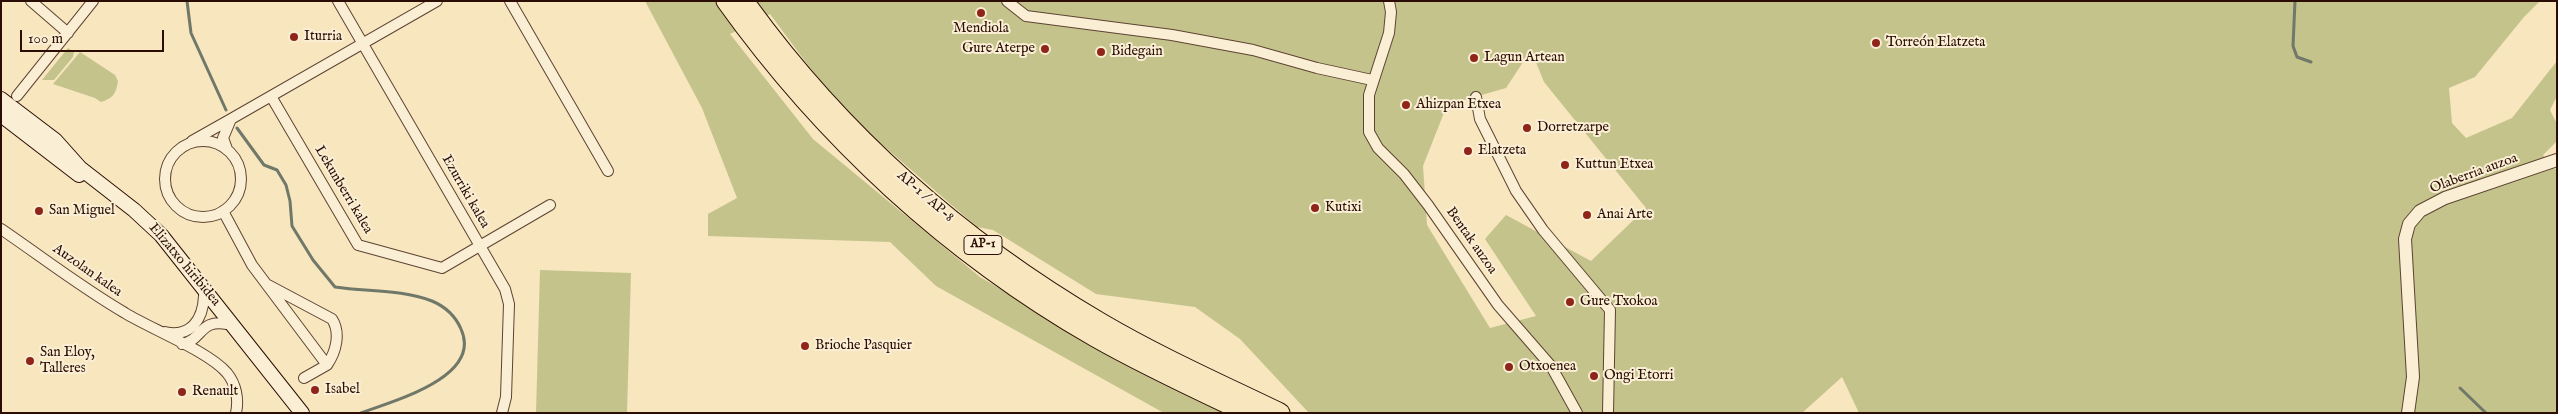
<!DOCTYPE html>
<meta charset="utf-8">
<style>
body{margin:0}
#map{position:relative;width:2558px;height:414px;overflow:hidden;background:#f7e6be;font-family:"IM FELL English",serif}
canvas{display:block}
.frame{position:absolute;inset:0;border:2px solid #2b0d03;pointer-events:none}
.scale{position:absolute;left:20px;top:30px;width:144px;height:22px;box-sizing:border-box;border:2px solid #2b0d03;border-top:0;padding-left:6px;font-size:15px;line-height:18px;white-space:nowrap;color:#2b0d03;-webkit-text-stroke:4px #faefd5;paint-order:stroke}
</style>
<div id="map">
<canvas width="2558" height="414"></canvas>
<div class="frame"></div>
<div class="scale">100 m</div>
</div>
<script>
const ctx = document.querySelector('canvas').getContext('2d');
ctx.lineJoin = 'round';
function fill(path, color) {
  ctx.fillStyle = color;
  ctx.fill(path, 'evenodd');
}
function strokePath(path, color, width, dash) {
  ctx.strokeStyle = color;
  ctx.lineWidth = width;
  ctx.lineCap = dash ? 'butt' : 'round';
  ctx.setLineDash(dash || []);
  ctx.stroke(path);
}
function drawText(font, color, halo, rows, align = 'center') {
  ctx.font = font + ' "IM FELL English",serif';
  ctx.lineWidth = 4;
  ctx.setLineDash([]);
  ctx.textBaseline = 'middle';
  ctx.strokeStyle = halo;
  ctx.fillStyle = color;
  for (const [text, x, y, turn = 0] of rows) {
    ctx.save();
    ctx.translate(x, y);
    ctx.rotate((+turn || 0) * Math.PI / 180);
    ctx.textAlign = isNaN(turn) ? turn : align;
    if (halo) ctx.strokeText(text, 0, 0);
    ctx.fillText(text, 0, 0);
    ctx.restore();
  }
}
const green = new Path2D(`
 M 645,1 L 2540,1 L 2524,17 L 2475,77 L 2449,88 L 2452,123 L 2466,138 L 2512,118 L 2557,61 L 2557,96 L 2550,110 L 2557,124 L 2557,141 L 2543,155 L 2557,171 L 2557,413 L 1859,413 L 1842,377 L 1802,413 L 1309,413 L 1240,339 L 1195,307 L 1096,294 L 993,230 L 977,227 L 857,123 L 810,68 L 770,14 L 730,34 L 813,139 L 980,277 L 1170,387 L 1223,413 L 1164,413 L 936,286 L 890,242 L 708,236 L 708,214 L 737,198 L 702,108 ZM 1531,50 L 1544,82 L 1646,208 L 1591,261 L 1506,215 L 1485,239 L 1536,316 L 1490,328 L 1427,225 L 1423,166 L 1447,105 L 1506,88 Z
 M 68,48 L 74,52 L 73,57 L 54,80 L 42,80 Z
 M 80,52 L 115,75 L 118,81 C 116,93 114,98 101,102 L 95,98 L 53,84 Z
 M 540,270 L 631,273 L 627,413 L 536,413 Z`);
const stream = new Path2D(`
 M 187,1 L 191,33 L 226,110
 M 2295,1 L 2293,46 L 2297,57 L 2311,62
 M 237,128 L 264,165 L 277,170 L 286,185 L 290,201 L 292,226 L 313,260 L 335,287 C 367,292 401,289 432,301 C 446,307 455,315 461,329 C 483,377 393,401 361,413
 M 2460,388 L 2486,413`);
const minor = new Path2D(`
 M 31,1 L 68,33
 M 338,1 L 505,289 L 509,304 L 506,397 L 502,413
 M 510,1 L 608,171
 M 1007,1 L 1026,16 L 1172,35 L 1253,50 L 1317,68 L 1372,80
 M 1389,1 L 1391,12 L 1389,33 L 1369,95 L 1369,132 L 1378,148 L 1404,174 L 1428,205 L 1498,305 L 1551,366 L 1577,413
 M 17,96 L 93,1
 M 1476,97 L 1480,119 L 1516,191 L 1543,230 L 1610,310 L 1608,413
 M 272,98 L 358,245 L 442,268 L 550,205
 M 231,119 L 437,1
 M 192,141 L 231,119 L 223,138 L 227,149
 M165 179a38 38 0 1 1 76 0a38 38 0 1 1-76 0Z
 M 223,211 L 252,265 L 327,365 C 336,352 341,333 332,319 L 268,285
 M 1,229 C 42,257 82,288 125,313 C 151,329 208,351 227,373 C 236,384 239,399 236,413
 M 165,332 C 191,338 203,319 204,296
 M 182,344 C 203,340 199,319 227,324
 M 304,378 L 327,365`);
const tertiary = new Path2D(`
 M 2408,413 L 2413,377 L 2405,239 L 2409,224 L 2420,211 L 2445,198 L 2557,160`);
const secondary = new Path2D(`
 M 1,99 L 55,140 L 80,168 L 134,210 L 161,235 L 302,413
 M 1,115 L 79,175`);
const motorway = new Path2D(`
 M 726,1 C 824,138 949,253 1095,337 C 1144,365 1196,389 1247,413
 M 744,1 C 839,133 961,241 1101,323 C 1159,357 1220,384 1280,413`);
const markers = [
 [981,13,5,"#8f2418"],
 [294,37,5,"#8f2418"],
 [1876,43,5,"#8f2418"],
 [1045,49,5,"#8f2418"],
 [1101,52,5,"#8f2418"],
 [1474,58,5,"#8f2418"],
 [1406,105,5,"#8f2418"],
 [1527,128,5,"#8f2418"],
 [1468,151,5,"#8f2418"],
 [1565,165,5,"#8f2418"],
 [1315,208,5,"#8f2418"],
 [39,211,5,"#8f2418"],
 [1587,215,5,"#8f2418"],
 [1570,302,5,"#8f2418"],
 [805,346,5,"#8f2418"],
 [30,361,5,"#8f2418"],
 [1509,367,5,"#8f2418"],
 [1594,376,5,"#8f2418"],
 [315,390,5,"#8f2418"],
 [182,392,5,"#8f2418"]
];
const shields = [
 [983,245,38]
];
const shieldNames = [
 ["AP-1",983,245]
];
const poiNames = [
 ["Mendiola",981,29,"center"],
 ["Iturria",304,37],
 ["Torreón Elatzeta",1886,43],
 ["Gure Aterpe",1035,49,"right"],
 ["Bidegain",1111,52],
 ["Lagun Artean",1484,58],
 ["Ahizpan Etxea",1416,105],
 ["Dorretzarpe",1537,128],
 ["Elatzeta",1478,151],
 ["Kuttun Etxea",1575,165],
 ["Kutixi",1325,208],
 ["San Miguel",49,211],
 ["Anai Arte",1597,215],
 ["Gure Txokoa",1580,302],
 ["Brioche Pasquier",815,346],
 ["San Eloy,",40,353],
 ["Talleres",40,369],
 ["Otxoenea",1519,367],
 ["Ongi Etorri",1604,376],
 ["Isabel",325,390],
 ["Renault",192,392]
];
const streetNames = [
 ["Olaberria auzoa",2474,174,-20],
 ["Lekunberri kalea",343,190,59],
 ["Ezurriki kalea",465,192,60],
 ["AP-1 / AP-8",925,197,41],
 ["Bentak auzoa",1471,241,55],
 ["Elizatxo hiribidea",184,265,50],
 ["Auzolan kalea",87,271,35]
];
fill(green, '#c4c38c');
strokePath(stream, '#707869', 3);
strokePath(minor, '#5e4332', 12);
strokePath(tertiary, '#5e4332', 14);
strokePath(secondary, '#2b0d03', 16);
strokePath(motorway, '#2b0d03', 21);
strokePath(minor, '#faefd5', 10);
strokePath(tertiary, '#faefd5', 12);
strokePath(secondary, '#faefd5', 14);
strokePath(motorway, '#f7e6be', 19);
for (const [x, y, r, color] of markers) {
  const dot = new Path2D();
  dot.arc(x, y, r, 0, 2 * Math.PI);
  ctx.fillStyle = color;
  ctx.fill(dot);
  strokePath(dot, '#faefd5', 2);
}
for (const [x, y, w] of shields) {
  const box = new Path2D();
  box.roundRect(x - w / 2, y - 9.5, w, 19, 4);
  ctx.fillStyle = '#faefd5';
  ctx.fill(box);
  strokePath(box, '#2b0d03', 1);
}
drawText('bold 12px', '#2b0d03', null, shieldNames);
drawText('14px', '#2b0d03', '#faefd5', poiNames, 'left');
drawText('14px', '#2b0d03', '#faefd5', streetNames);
</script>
